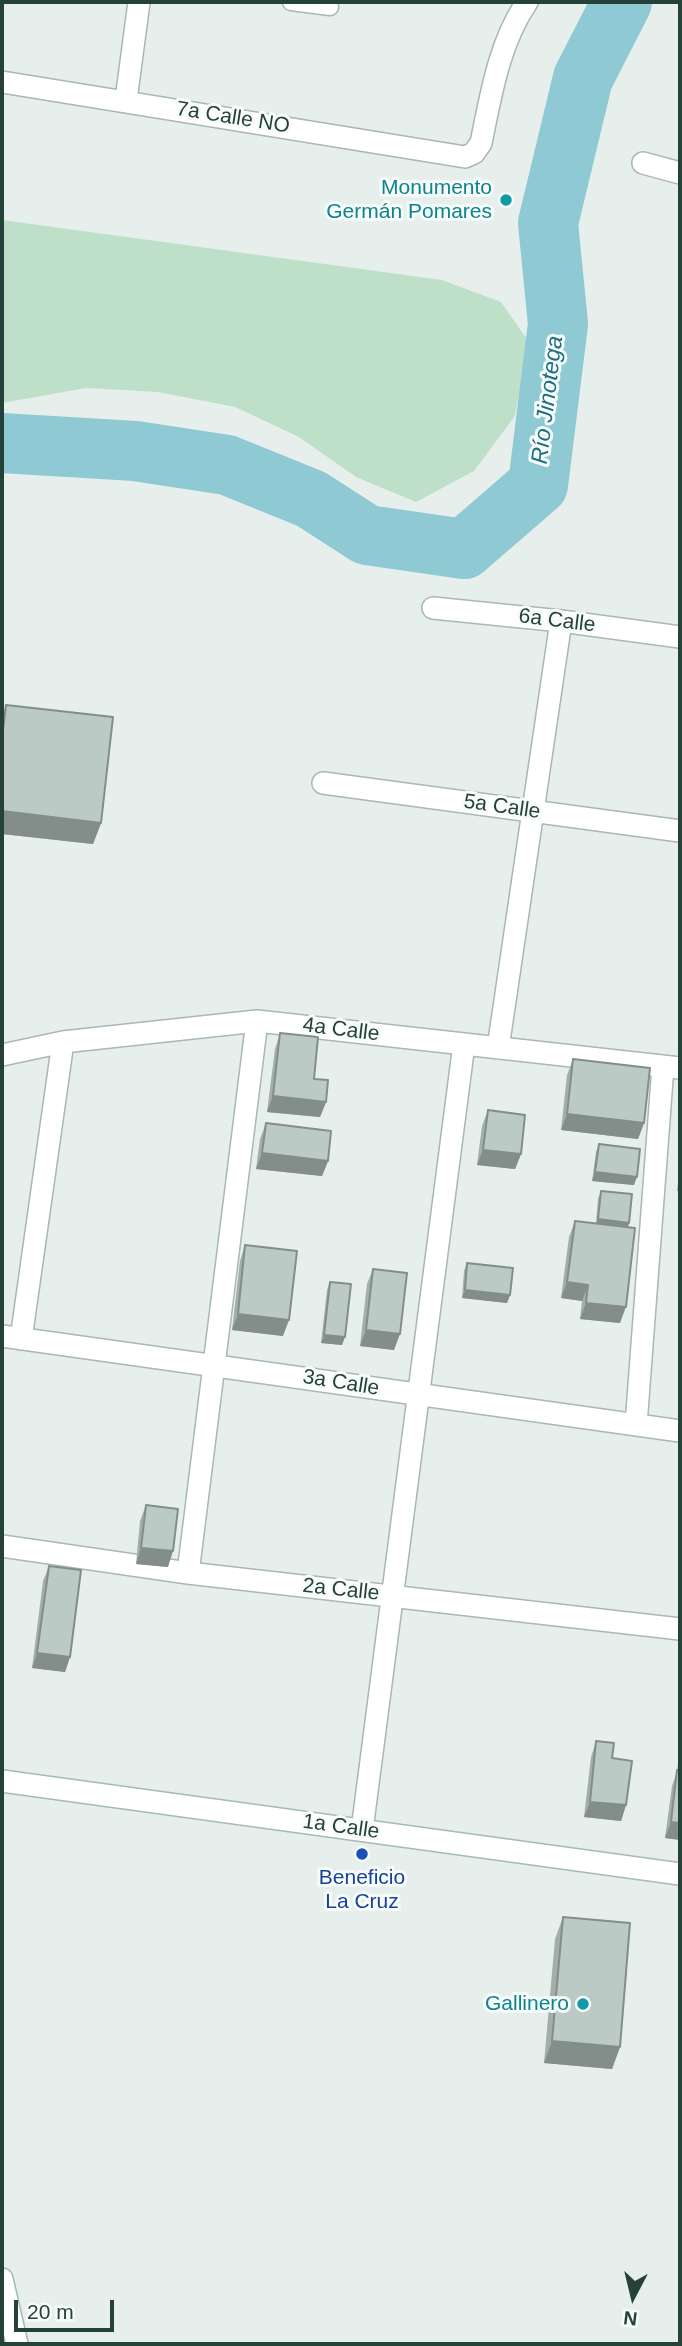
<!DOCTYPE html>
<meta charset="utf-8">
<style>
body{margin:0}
#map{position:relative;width:682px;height:2346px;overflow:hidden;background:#e6efeb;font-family:Helvetica,sans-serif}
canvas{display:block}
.frame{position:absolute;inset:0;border:4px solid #24423a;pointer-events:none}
.north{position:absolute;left:598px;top:2262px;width:70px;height:70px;-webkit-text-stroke:5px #f7fbf9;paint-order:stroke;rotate:187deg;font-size:19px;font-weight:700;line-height:28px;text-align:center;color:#24423a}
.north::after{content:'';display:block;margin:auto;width:24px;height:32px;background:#24423a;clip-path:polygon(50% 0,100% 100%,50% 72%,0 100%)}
.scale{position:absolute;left:14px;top:2300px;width:100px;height:32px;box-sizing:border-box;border:4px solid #24423a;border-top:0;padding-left:9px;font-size:21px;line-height:24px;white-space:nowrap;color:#24423a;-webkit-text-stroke:5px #f7fbf9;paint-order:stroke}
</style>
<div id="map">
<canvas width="682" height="2346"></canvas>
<div class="frame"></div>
<div class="north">N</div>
<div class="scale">20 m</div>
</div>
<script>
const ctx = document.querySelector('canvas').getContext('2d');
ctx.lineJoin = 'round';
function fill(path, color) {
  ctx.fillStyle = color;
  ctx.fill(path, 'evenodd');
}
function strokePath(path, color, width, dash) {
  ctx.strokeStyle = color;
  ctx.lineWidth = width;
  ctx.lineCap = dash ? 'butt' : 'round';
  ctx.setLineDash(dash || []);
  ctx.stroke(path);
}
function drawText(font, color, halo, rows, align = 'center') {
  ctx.font = font + ' Helvetica,sans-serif';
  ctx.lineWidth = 6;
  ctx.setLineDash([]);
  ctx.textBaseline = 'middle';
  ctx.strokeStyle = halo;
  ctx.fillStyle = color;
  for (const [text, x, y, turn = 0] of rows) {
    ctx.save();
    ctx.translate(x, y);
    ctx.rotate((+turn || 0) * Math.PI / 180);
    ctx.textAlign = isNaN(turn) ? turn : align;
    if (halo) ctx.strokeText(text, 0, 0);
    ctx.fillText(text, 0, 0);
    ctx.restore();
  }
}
const green = new Path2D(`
 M 2,220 L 442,280 L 501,302 L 529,342 L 515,416 L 474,471 L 416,502 L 356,477 L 299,437 L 235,407 L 158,392 L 86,388 L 2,403 Z`);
const river = new Path2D(`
 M 2,443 L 135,451 L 227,465 L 311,499 L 367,535 L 464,549 L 538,485 L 558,324 L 548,223 L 583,78 L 622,2`);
const lane = new Path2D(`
 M 291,2 L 330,7`);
const street = new Path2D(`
 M 2,82 L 465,157 L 474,153 L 481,143 C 491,95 499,43 527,2
 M 126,100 L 139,2
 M 643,163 L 680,173
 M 433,608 L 561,621 L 680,637
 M 323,783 L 680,831
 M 498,1048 L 561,621
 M 2,1055 L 63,1042 L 257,1021 L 680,1068
 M 2,1336 L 680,1431
 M 21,1339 L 63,1042
 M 636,1425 L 663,1066
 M 2,1546 L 188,1573 L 680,1629
 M 188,1573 L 257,1021
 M 362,1830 L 464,1044`);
const secondary = new Path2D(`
 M 2,1781 L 680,1874
 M 2,2279 L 17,2344`);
const wall = new Path2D(`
 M 6,705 L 101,823 L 93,844 L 2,834 L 2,716 Z
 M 280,1033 L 314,1079 L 326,1102 L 320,1117 L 267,1112 L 275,1049 Z
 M 573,1059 L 644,1123 L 638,1139 L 561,1130 L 567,1075 Z
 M 488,1110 L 521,1154 L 515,1169 L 477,1165 L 482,1126 Z
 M 266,1123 L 328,1161 L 322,1176 L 256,1169 L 260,1139 Z
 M 599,1144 L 634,1185 L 592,1181 L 596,1152 Z
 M 680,1166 L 680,1191 L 677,1191 Z
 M 601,1191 L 629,1223 L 628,1227 L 620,1323 L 580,1319 L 582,1301 L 561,1298 L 569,1237 L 575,1221 L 596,1224 L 598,1199 Z
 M 245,1245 L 283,1336 L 232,1330 L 240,1261 Z
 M 467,1263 L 510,1295 L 507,1303 L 462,1298 L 464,1271 Z
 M 373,1269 L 394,1350 L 360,1346 L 367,1284 Z
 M 330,1282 L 342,1345 L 321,1343 L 327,1290 Z
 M 146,1505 L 168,1567 L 136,1564 L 140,1521 Z
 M 49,1566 L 70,1657 L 65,1672 L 32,1668 L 43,1581 Z
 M 596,1741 L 612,1758 L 626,1805 L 621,1821 L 584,1817 L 591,1757 Z
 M 680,1743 L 680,1840 L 665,1838 L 672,1786 L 677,1772 Z
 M 563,1917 L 620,2047 L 612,2069 L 544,2063 L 555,1939 Z`);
const shadedWall = new Path2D(`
 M 2,811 L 101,823 L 93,844 L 2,834 Z
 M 273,1096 L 326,1102 L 320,1117 L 267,1112 Z
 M 567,1114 L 644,1123 L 638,1139 L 561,1130 Z
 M 483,1150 L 521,1154 L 515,1169 L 477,1165 Z
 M 262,1153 L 328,1161 L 322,1176 L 256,1169 Z
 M 595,1172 L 637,1177 L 634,1185 L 592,1181 Z
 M 598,1219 L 629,1223 L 626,1231 L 595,1227 Z
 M 567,1282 L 588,1285 L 582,1301 L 561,1298 Z
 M 465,1290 L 510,1295 L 507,1303 L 462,1298 Z
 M 586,1303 L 626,1307 L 620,1323 L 580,1319 Z
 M 238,1314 L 289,1320 L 283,1336 L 232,1330 Z
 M 366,1330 L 400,1334 L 394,1350 L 360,1346 Z
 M 324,1335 L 345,1337 L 342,1345 L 321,1343 Z
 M 141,1548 L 173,1551 L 168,1567 L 136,1564 Z
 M 37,1653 L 70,1657 L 65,1672 L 32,1668 Z
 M 590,1802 L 626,1805 L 621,1821 L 584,1817 Z
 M 671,1822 L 680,1823 L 680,1840 L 665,1838 Z
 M 552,2041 L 620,2047 L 612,2069 L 544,2063 Z`);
const building = new Path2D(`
 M 6,705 L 113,717 L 101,823 L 2,811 L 2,739 Z
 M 280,1033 L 318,1037 L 314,1079 L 328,1080 L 326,1102 L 273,1096 Z
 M 573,1059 L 650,1068 L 644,1123 L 567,1114 Z
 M 488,1110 L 525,1115 L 521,1154 L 483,1150 Z
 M 266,1123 L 331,1131 L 328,1161 L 262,1153 Z
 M 599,1144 L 640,1149 L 637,1177 L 595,1172 Z
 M 601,1191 L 632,1194 L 629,1223 L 598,1219 Z
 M 575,1221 L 635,1228 L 626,1307 L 586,1303 L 588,1285 L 567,1282 Z
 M 245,1245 L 297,1251 L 289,1320 L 238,1314 Z
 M 467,1263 L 513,1268 L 510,1295 L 465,1290 Z
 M 373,1269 L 407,1273 L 400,1334 L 366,1330 Z
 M 330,1282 L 351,1284 L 345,1337 L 324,1335 Z
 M 146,1505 L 178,1509 L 173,1551 L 141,1548 Z
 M 49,1566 L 81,1570 L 70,1657 L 37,1653 Z
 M 596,1741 L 614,1743 L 612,1758 L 632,1761 L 626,1805 L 590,1802 Z
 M 677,1770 L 680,1770 L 680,1823 L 671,1822 Z
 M 563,1917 L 630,1923 L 620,2047 L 552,2041 Z`);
const markers = [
 [506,200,7,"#0f9aa8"],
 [362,1854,7,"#1a4fb4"],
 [583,2004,7,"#0f9aa8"]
];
const streetNames = [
 ["7a Calle NO",233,118,9],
 ["6a Calle",557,621,7],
 ["5a Calle",502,807,8],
 ["4a Calle",341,1030,7],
 ["3a Calle",341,1383,9],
 ["2a Calle",341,1590,6],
 ["1a Calle",341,1827,8]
];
const cultureNames = [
 ["Monumento",492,188],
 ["Germán Pomares",492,212],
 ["Gallinero",569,2004]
];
const transitNames = [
 ["Beneficio",362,1878],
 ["La Cruz",362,1902]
];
const waterNames = [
 ["Río Jinotega",548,400,-83]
];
fill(green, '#bfe0c8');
strokePath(river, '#8ec9d4', 60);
strokePath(lane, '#a8b8b2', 19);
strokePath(street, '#a8b8b2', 24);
strokePath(secondary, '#a4bbb3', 24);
strokePath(lane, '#fff', 16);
strokePath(street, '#fff', 21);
strokePath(secondary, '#fff', 21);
fill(wall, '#a1aea9');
fill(shadedWall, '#838d89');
fill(building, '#bbcac4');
strokePath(building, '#838d89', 2);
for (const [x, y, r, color] of markers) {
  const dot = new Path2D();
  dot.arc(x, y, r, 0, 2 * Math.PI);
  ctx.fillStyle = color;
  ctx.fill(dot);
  strokePath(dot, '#f7fbf9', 2.5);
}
drawText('21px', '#24423a', '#f7fbf9', streetNames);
drawText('21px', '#0d838f', '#f7fbf9', cultureNames, 'right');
drawText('21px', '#164399', '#f7fbf9', transitNames);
drawText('italic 23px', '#1c6f80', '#f7fbf9', waterNames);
</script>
